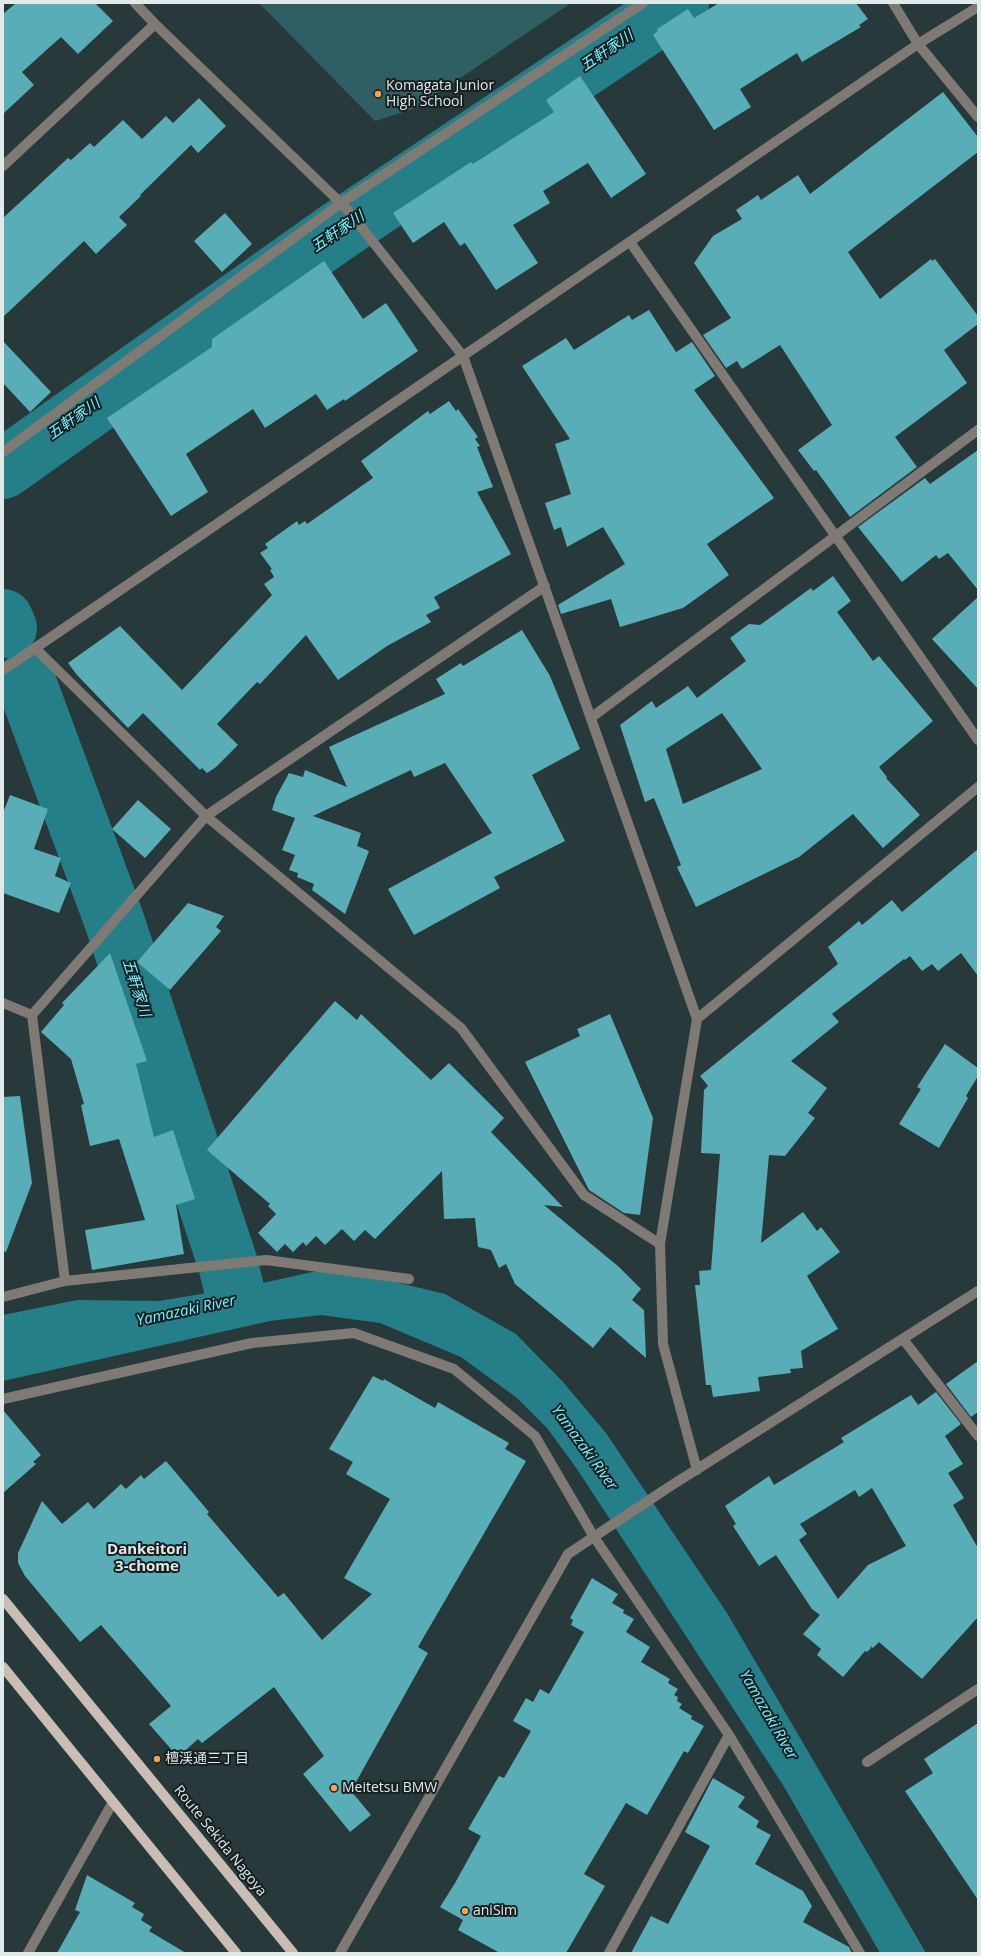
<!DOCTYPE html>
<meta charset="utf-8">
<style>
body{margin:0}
#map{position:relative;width:981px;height:1956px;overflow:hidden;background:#28393b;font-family:"Open Sans",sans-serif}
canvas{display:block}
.frame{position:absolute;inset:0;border:4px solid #e0eaeb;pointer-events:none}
</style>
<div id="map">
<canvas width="981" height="1956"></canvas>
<div class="frame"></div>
</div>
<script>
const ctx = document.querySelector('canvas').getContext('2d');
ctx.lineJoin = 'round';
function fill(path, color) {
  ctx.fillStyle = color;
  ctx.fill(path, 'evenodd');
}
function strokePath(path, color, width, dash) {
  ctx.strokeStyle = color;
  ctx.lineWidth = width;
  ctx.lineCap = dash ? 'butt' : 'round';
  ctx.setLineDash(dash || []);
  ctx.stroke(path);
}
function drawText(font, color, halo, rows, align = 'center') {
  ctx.font = font + ' "Open Sans","Noto Sans JP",sans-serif';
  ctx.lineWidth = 4;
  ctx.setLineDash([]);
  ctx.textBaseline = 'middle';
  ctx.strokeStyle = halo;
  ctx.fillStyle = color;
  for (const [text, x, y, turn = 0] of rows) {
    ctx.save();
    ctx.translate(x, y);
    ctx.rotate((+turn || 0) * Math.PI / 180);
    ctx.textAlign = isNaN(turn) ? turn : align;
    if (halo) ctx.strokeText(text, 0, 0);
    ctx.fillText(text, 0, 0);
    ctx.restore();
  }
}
const green = new Path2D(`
 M 259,3 L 571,3 L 416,108 L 375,121 Z`);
const water = new Path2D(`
 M 317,1271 L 383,1279 L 445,1294 L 516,1334 L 563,1382 L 606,1433 L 727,1613 L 926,1953 L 880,1953 L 783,1785 L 577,1469 L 547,1428 L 517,1398 L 461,1357 L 380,1323 L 321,1315 L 270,1321 L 3,1381 L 3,1315 L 77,1300 L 159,1301 L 249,1286 Z`);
const river = new Path2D(`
 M 3,469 L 334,234 L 679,3
 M 3,619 L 7,628
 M 26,682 L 114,920 L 228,1264 L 236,1297`);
const building = new Path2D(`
 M 16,3 L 95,3 L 113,21 L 78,54 L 61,37 L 22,72 L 34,85 L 3,114 L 3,14 Z
 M 719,3 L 856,3 L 868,19 L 859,25 L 861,27 L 802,62 L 797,53 L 740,89 L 751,107 L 714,130 L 653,35 L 658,31 L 657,29 L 688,9 L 694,18 Z
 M 580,76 L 646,174 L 611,198 L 588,163 L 543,191 L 550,203 L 513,225 L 538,263 L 496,290 L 465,243 L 460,246 L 444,222 L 413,243 L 393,213 L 471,162 L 473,164 L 554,112 L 546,100 Z
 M 943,92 L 978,137 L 978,152 L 848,252 L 880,299 L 931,259 L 932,261 L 935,259 L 978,316 L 978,324 L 944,350 L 967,383 L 895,437 L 917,467 L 850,517 L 816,470 L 814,471 L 798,450 L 832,425 L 780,345 L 742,369 L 737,361 L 726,368 L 703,335 L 731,318 L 694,263 L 713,236 L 742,219 L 736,210 L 758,195 L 761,200 L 798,175 L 810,194 Z
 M 199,98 L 226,126 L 198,153 L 191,145 L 140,195 L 141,196 L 119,217 L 127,225 L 96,254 L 84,241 L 3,317 L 3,218 L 68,158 L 71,160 L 90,143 L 94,147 L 123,120 L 142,139 L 166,116 L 173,123 Z
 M 225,213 L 252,244 L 222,272 L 194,241 Z
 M 324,261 L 363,319 L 386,303 L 418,351 L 345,401 L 344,399 L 327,410 L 316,394 L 265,428 L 253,409 L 186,454 L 208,492 L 171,516 L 107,418 L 212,347 L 212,339 Z
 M 649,310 L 676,352 L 692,342 L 715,376 L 694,390 L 774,498 L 707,544 L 729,575 L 683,608 L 620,627 L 611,599 L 561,614 L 558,605 L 625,564 L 603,527 L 567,547 L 561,527 L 554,530 L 545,503 L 571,494 L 555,444 L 570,439 L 522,366 L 566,338 L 574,350 L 629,315 L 632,320 Z
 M 3,341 L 51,392 L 30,412 L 3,383 Z
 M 449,401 L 456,411 L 458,409 L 478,437 L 475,439 L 480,446 L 477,447 L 493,487 L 477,492 L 511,554 L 434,597 L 440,608 L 426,615 L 431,622 L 387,646 L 338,680 L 306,635 L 260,684 L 257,682 L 217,724 L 238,745 L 216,767 L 207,773 L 202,768 L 200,770 L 143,713 L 128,728 L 77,675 L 68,663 L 120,626 L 182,690 L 272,595 L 264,584 L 274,577 L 270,570 L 272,569 L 260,553 L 268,548 L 265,544 L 297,521 L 299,525 L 305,521 L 307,524 L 373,478 L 361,461 L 428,411 L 430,414 Z
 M 978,450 L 978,590 L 948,553 L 939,559 L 936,555 L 902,582 L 858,527 L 925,478 L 930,484 Z
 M 833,576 L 851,601 L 837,612 L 873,661 L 879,656 L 933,721 L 879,767 L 887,777 L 886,778 L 920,815 L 883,848 L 853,814 L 799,857 L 696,907 L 677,867 L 681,865 L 654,798 L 645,802 L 620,725 L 652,701 L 656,708 L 688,686 L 697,698 L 746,661 L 730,638 L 749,624 L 760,625 L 811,588 L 813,591 ZM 722,713 L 762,769 L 683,804 L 666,749 Z
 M 978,597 L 978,689 L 932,639 Z
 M 522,630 L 550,676 L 580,749 L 532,775 L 565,841 L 494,877 L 500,888 L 414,935 L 388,889 L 492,833 L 445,763 L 414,777 L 411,770 L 313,816 L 361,833 L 357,846 L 369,851 L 345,914 L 312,890 L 314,884 L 297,877 L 298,873 L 289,870 L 295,855 L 282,850 L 295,818 L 272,810 L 276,797 L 289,773 L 303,777 L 305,770 L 347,787 L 329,747 L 445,694 L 436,679 L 461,663 L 463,666 Z
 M 10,795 L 48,809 L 34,849 L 61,858 L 55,876 L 71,883 L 59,913 L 3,893 L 3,813 Z
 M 138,800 L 171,829 L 145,858 L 112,829 Z
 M 978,849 L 978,976 L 961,953 L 938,971 L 932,964 L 922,971 L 910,956 L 905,960 L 904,959 L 832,1014 L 839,1022 L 791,1061 L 827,1088 L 808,1113 L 815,1118 L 785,1156 L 769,1155 L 761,1243 L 803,1212 L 817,1231 L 821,1227 L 840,1252 L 807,1276 L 838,1329 L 801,1351 L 803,1368 L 790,1369 L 791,1373 L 758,1377 L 760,1391 L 713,1397 L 711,1385 L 706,1385 L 695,1285 L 700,1285 L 699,1271 L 711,1270 L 720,1154 L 701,1153 L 704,1090 L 708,1086 L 700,1076 L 838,964 L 828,947 L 859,921 L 862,925 L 892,900 L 902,912 Z
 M 188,903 L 224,916 L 216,927 L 221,931 L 170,990 L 137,962 Z
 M 110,953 L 147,1061 L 136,1064 L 154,1137 L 173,1130 L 195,1199 L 176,1205 L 184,1254 L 92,1270 L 85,1230 L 145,1220 L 119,1139 L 90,1146 L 81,1105 L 84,1104 L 71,1059 L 41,1032 L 64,1005 L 62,1003 Z
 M 335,1001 L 357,1020 L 361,1014 L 431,1080 L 449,1063 L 504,1118 L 491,1132 L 563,1207 L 544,1205 L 619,1267 L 641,1289 L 632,1300 L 644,1310 L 646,1358 L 610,1327 L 593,1348 L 515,1284 L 506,1264 L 499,1268 L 491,1250 L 478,1247 L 475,1218 L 444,1219 L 442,1171 L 375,1239 L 365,1230 L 354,1241 L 342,1229 L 325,1245 L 316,1236 L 306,1246 L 303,1242 L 293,1252 L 285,1244 L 277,1252 L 258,1233 L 276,1214 L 268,1206 L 270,1204 L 207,1150 Z
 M 610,1014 L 653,1118 L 640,1215 L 624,1213 L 589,1190 L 525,1062 L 580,1036 L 577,1029 Z
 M 945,1044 L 978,1068 L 978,1076 L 966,1096 L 968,1098 L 939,1148 L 899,1124 L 921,1089 L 917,1087 Z
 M 20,1096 L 32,1183 L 6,1252 L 3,1251 L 3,1097 Z
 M 978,1361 L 978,1412 L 971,1417 L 946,1384 Z
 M 373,1376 L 383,1381 L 384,1379 L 435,1408 L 438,1402 L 509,1443 L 505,1449 L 526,1461 L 418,1647 L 428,1653 L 351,1791 L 371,1815 L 350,1832 L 303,1774 L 324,1756 L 274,1687 L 202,1743 L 198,1739 L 178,1757 L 149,1724 L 171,1706 L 101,1625 L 80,1642 L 25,1576 L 18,1563 L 18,1553 L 42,1501 L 62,1524 L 88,1502 L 94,1509 L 121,1484 L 126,1489 L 141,1475 L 144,1479 L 166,1461 L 209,1512 L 207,1514 L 278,1597 L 284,1593 L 322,1640 L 372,1594 L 344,1578 L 390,1499 L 346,1474 L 353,1462 L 329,1449 Z
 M 936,1392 L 961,1424 L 945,1436 L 963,1464 L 948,1473 L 964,1498 L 953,1505 L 978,1548 L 978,1617 L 922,1679 L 879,1642 L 873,1648 L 870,1646 L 871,1648 L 867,1652 L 865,1651 L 843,1677 L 817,1655 L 821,1649 L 803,1634 L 820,1615 L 812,1609 L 776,1555 L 759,1566 L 733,1526 L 736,1524 L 725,1506 L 769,1476 L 774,1485 L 844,1442 L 841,1438 L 911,1395 L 918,1405 ZM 872,1488 L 906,1546 L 868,1565 L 838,1599 L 799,1540 L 807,1534 L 800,1524 L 855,1490 L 859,1497 Z
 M 3,1410 L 41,1455 L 33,1462 L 36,1464 L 3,1493 Z
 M 592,1578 L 618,1594 L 612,1603 L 624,1610 L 623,1613 L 634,1619 L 626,1632 L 650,1647 L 641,1662 L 670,1679 L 668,1683 L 678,1689 L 674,1695 L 678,1697 L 677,1701 L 682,1704 L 679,1708 L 692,1716 L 691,1719 L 704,1726 L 688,1753 L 684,1751 L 647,1815 L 626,1803 L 584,1874 L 605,1886 L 566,1953 L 500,1953 L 458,1930 L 463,1920 L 440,1907 L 455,1883 L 481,1836 L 468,1829 L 499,1776 L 504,1778 L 531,1731 L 513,1721 L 526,1698 L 533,1702 L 540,1689 L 549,1694 L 584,1632 L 571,1625 L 573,1620 L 570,1618 Z
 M 978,1723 L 978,1900 L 905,1791 L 933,1773 L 924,1759 Z
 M 713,1778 L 745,1797 L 738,1807 L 759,1821 L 756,1827 L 771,1835 L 755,1864 L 803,1891 L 812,1906 L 803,1922 L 849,1947 L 852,1953 L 631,1953 L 651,1916 L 668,1924 L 710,1846 L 685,1832 Z
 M 87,1875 L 135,1903 L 132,1907 L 144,1914 L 141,1920 L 152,1927 L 149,1931 L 186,1953 L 57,1953 L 80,1912 L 75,1910 Z`);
const minor = new Path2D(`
 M 135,3 L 155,24 L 347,209 L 463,356 L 918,44 L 978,7
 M 893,3 L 918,44 L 978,117
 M 3,166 L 155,24
 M 630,242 L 978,740
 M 3,452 L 341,203 L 643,3
 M 35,648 L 206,816 L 461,1028 L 584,1195 L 660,1244
 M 3,670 L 463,356 L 697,1019 L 660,1244 L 663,1344 L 697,1470
 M 592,717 L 978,430
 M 3,1003 L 32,1015 L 65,1281
 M 32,1015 L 206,816 L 545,586
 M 697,1019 L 978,787
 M 3,1297 L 65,1281 L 266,1260 L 409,1279
 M 903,1339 L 978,1436
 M 3,1399 L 252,1343 L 354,1333 L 454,1369 L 535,1436 L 594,1537 L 729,1735 L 860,1953
 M 867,1762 L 978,1689
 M 28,1953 L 113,1802
 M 340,1953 L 568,1554 L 669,1487 L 978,1291
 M 609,1953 L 729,1735`);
const major = new Path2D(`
 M 3,1599 L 293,1953
 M 3,1667 L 236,1953`);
const markers = [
 [378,94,4,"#f8a04c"],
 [157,1759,4,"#f8a04c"],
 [334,1788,4,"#f8a04c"],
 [465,1911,4,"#f8a04c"]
];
const poiNames = [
 ["Komagata Junior",386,86],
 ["High School",386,102],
 ["檀渓通三丁目",165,1759],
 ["Meitetsu BMW",342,1788],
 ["aniSim",473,1911]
];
const streetNames = [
 ["Route Sekida Nagoya",220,1841,51]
];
const waterNames = [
 ["五軒家川",607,51,-34],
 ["五軒家川",338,232,-34],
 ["五軒家川",74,419,-35],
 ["五軒家川",136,988,72],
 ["Yamazaki River",186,1311,-12],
 ["Yamazaki River",584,1448,54],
 ["Yamazaki River",768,1715,60]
];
const neighbourhoodNames = [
 ["Dankeitori",147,1550],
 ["3-chome",147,1567]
];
fill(green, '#2f5f63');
fill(water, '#247f88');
strokePath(river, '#247f88', 60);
fill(building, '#58adb6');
strokePath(minor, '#807a75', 10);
strokePath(major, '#cabeb4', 10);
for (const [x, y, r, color] of markers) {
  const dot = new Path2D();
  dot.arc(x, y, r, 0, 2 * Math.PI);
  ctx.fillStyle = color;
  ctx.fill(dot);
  strokePath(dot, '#171f20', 1.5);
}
drawText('14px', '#e0eaeb', '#171f20', poiNames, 'left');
drawText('14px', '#e0eaeb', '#171f20', streetNames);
drawText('italic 15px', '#73f2fe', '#171f20', waterNames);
drawText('bold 15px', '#e0eaeb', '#171f20', neighbourhoodNames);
</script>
